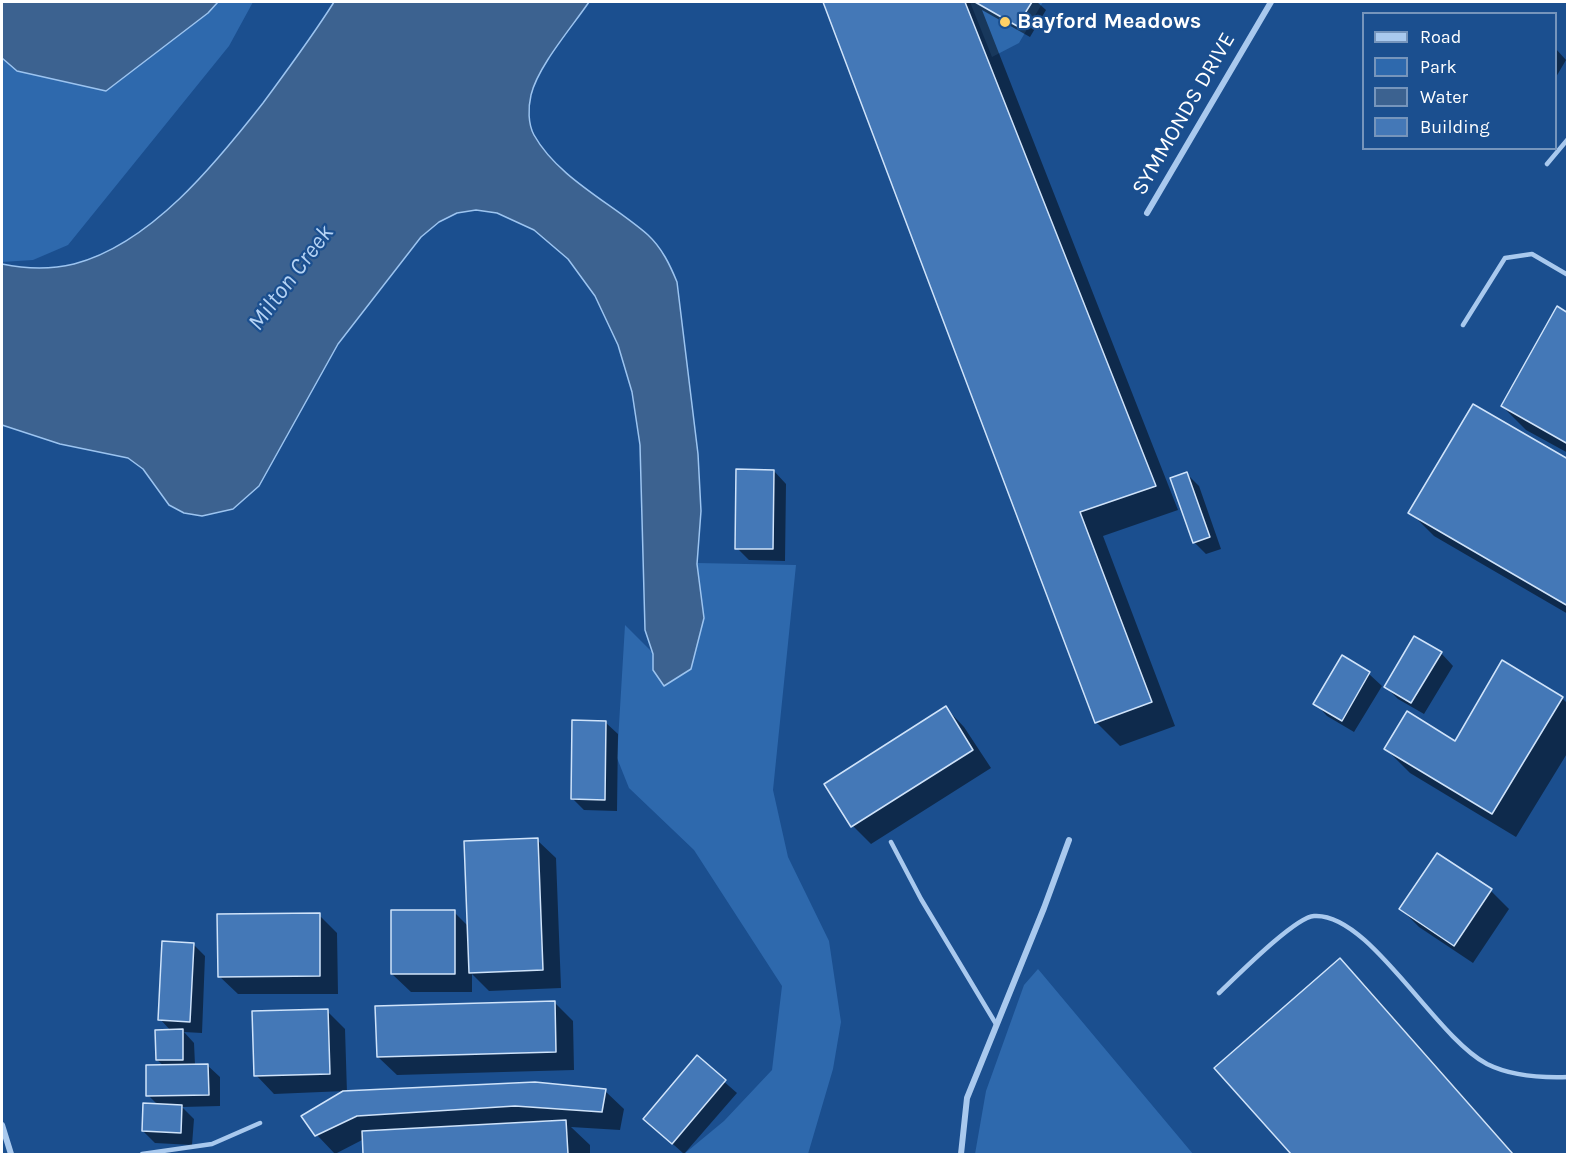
<!DOCTYPE html>
<style>
body{margin:0}
#map{position:relative;width:1569px;height:1156px;overflow:hidden;background:#1b4f8f;font-family:Karla,sans-serif}
canvas{display:block}
.frame{position:absolute;inset:0;border:3px solid #fff;pointer-events:none}
.legend{position:absolute;left:1362px;top:12px;width:195px;height:138px;box-sizing:border-box;background:#1b4f8f;border:2px solid #7695bc;margin:0;padding:8px 10px;list-style:none;font-size:18px;color:#fff}
.legend li{display:flex;align-items:center;gap:12px;height:30px}
.legend b{width:30px;border:2px solid #7695bc}
</style>
<div id="map">
<canvas width="1569" height="1156"></canvas>
<div class="frame"></div>
<ul class="legend">
<li><b style="height:8px;background:#a9c9ee"></b>Road</li>
<li><b style="height:16px;background:#2e69ad"></b>Park</li>
<li><b style="height:16px;background:#3c6290"></b>Water</li>
<li><b style="height:16px;background:#4478b7"></b>Building</li>
</ul>
</div>
<script>
const ctx = document.querySelector('canvas').getContext('2d');
ctx.lineJoin = 'round';
function fill(path, color) {
  ctx.fillStyle = color;
  ctx.fill(path, 'evenodd');
}
function strokePath(path, color, width, dash) {
  ctx.strokeStyle = color;
  ctx.lineWidth = width;
  ctx.lineCap = dash ? 'butt' : 'round';
  ctx.setLineDash(dash || []);
  ctx.stroke(path);
}
function drawText(font, color, halo, rows, align = 'center') {
  ctx.font = font + ' Karla,sans-serif';
  ctx.lineWidth = 4.5;
  ctx.setLineDash([]);
  ctx.textBaseline = 'middle';
  ctx.strokeStyle = halo;
  ctx.fillStyle = color;
  for (const [text, x, y, turn = 0] of rows) {
    ctx.save();
    ctx.translate(x, y);
    ctx.rotate((+turn || 0) * Math.PI / 180);
    ctx.textAlign = isNaN(turn) ? turn : align;
    if (halo) ctx.strokeText(text, 0, 0);
    ctx.fillText(text, 0, 0);
    ctx.restore();
  }
}
const green = new Path2D(`
 M 2,2 L 253,2 L 229,46 L 68,245 L 33,260 L 2,262 Z
 M 589,2 C 572,27 538,66 531,95 C 528,108 528,124 534,135 C 558,178 613,204 648,235 C 662,248 670,265 677,282 L 698,454 L 701,511 L 697,563 L 796,565 L 773,790 L 788,857 L 829,941 L 841,1022 L 833,1069 L 808,1154 L 684,1154 L 724,1121 L 772,1070 L 782,986 L 694,850 L 629,788 L 617,758 L 625,625 L 652,652 L 645,630 L 640,445 L 632,392 L 618,345 L 595,296 L 568,259 L 534,230 L 497,213 L 476,210 L 457,213 L 439,222 L 421,237 L 338,344 L 259,486 L 233,509 L 202,516 L 184,513 L 169,505 L 143,469 L 128,458 L 60,444 L 2,425 L 2,381 Z
 M 970,2 L 1043,2 L 1019,43 L 992,57 Z
 M 1038,969 L 1193,1154 L 975,1154 L 986,1091 L 1024,985 Z`);
const water = new Path2D(`
 M 2,2 L 218,2 L 208,13 L 106,91 L 17,71 L 2,58 Z
 M 334,2 L 589,2 C 572,27 538,66 531,95 C 528,108 528,124 534,135 C 558,178 613,204 648,235 C 662,248 670,265 677,282 L 698,454 L 701,511 L 697,564 L 704,618 L 691,669 L 664,686 L 653,670 L 653,654 L 645,630 L 640,445 L 632,392 L 618,345 L 595,296 L 568,259 L 534,230 L 497,213 L 476,210 L 457,213 L 439,222 L 421,237 L 338,344 L 259,486 L 233,509 L 202,516 L 184,513 L 169,505 L 143,469 L 128,458 L 60,444 L 2,425 L 2,264 C 26,269 49,270 74,264 C 151,244 216,163 263,103 C 288,69 312,37 334,2 Z`);
const shadow = new Path2D(`
 M 825,2 L 1037,2 L 1046,10 L 1030,37 L 982,10 L 1178,510 L 1103,536 L 1175,726 L 1120,746 L 1096,722 Z
 M 1556,49 L 1566,60 L 1556,77 Z
 M 1568,314 L 1568,453 L 1526,430 L 1502,406 Z
 M 1568,461 L 1568,614 L 1434,536 L 1410,512 Z
 M 774,471 L 786,484 L 785,561 L 749,560 L 737,548 Z
 M 1187,474 L 1199,486 L 1221,549 L 1206,554 L 1194,542 Z
 M 1441,653 L 1453,666 L 1424,714 L 1398,699 L 1386,687 Z
 M 1342,658 L 1369,674 L 1382,686 L 1354,732 L 1327,716 L 1315,703 Z
 M 1562,698 L 1568,704 L 1568,752 L 1516,837 L 1410,773 L 1386,749 L 1455,743 Z
 M 946,708 L 964,727 L 991,768 L 871,844 L 853,826 Z
 M 605,722 L 618,734 L 617,811 L 584,810 L 572,798 Z
 M 537,840 L 556,858 L 561,988 L 489,991 L 472,974 L 472,992 L 411,992 L 392,974 L 454,912 L 469,927 Z
 M 1491,891 L 1509,909 L 1473,963 L 1419,927 L 1401,909 Z
 M 319,915 L 337,933 L 338,994 L 238,994 L 219,976 Z
 M 193,944 L 205,956 L 202,1033 L 184,1032 L 194,1043 L 195,1065 L 207,1065 L 220,1077 L 220,1106 L 182,1107 L 194,1119 L 192,1145 L 155,1143 L 143,1131 L 158,1105 L 148,1095 L 164,1066 L 157,1060 L 171,1031 L 160,1019 Z
 M 1340,960 L 1364,984 L 1514,1154 L 1293,1154 L 1216,1068 Z
 M 554,1002 L 573,1021 L 574,1070 L 397,1075 L 378,1057 Z
 M 327,1011 L 345,1029 L 347,1093 L 605,1091 L 624,1109 L 620,1130 L 571,1127 L 590,1145 L 590,1154 L 365,1154 L 364,1139 L 335,1154 L 317,1135 L 303,1116 L 345,1091 L 274,1094 L 256,1075 Z
 M 697,1058 L 737,1093 L 684,1154 L 645,1119 Z`);
const building = new Path2D(`
 M 823,2 L 965,2 L 1156,486 L 1080,512 L 1152,702 L 1095,723 Z
 M 975,2 L 1032,2 L 1017,26 Z
 M 1557,306 L 1568,313 L 1568,444 L 1501,406 Z
 M 1473,404 L 1568,459 L 1568,606 L 1408,513 Z
 M 736,469 L 774,470 L 773,549 L 735,549 Z
 M 1187,472 L 1210,537 L 1193,543 L 1170,478 Z
 M 1414,636 L 1442,652 L 1411,703 L 1384,687 Z
 M 1342,655 L 1370,672 L 1342,721 L 1313,704 Z
 M 1502,660 L 1563,697 L 1492,814 L 1384,749 L 1407,711 L 1455,741 Z
 M 946,706 L 973,750 L 851,827 L 824,784 Z
 M 572,720 L 606,721 L 605,800 L 571,799 Z
 M 538,838 L 543,970 L 469,973 L 464,841 Z
 M 1437,853 L 1492,889 L 1454,946 L 1399,909 Z
 M 391,910 L 455,910 L 455,974 L 391,974 Z
 M 320,913 L 320,976 L 218,977 L 217,914 Z
 M 162,941 L 194,943 L 190,1022 L 158,1020 Z
 M 1340,958 L 1513,1154 L 1291,1154 L 1214,1068 Z
 M 555,1001 L 556,1052 L 377,1057 L 375,1006 Z
 M 328,1009 L 330,1074 L 254,1076 L 252,1011 Z
 M 183,1029 L 183,1060 L 156,1060 L 155,1030 Z
 M 697,1055 L 726,1080 L 672,1144 L 643,1119 Z
 M 208,1064 L 209,1095 L 146,1096 L 146,1065 Z
 M 535,1082 L 606,1089 L 602,1112 L 515,1106 L 357,1116 L 315,1136 L 301,1116 L 343,1091 Z
 M 143,1103 L 182,1105 L 181,1133 L 142,1131 Z
 M 566,1120 L 568,1154 L 363,1154 L 362,1131 Z`);
const lane = new Path2D(`
 M 1547,164 L 1568,139
 M 1463,325 L 1505,258 L 1532,254 L 1568,275
 M 891,842 L 921,899 L 996,1024
 M 1219,993 C 1236,977 1295,917 1314,916 C 1369,912 1434,1036 1487,1064 C 1511,1076 1541,1078 1568,1077
 M 142,1154 L 212,1144 L 260,1123`);
const street = new Path2D(`
 M 1147,213 L 1271,2
 M 2,1125 L 11,1154
 M 961,1154 L 967,1098 L 1044,908 L 1069,840`);
const markers = [
 [1005,22,6,"#ffd166"]
];
const poiNames = [
 ["Bayford Meadows",1017,22]
];
const streetNames = [
 ["SYMMONDS DRIVE",1184,114,-60]
];
const waterNames = [
 ["Milton Creek",291,278,-53]
];
fill(green, '#2e69ad');
fill(water, '#3c6290');
strokePath(water, '#9cc4f0', 1.5);
fill(shadow, '#0007');
fill(building, '#4478b7');
strokePath(building, '#cfe3fa', 1.5);
strokePath(lane, '#a9c9ee', 4.5);
strokePath(street, '#a9c9ee', 6);
for (const [x, y, r, color] of markers) {
  const dot = new Path2D();
  dot.arc(x, y, r, 0, 2 * Math.PI);
  ctx.fillStyle = color;
  ctx.fill(dot);
  strokePath(dot, '#1b4f8f', 2);
}
drawText('bold 22px', '#fff', '#1b4f8f', poiNames, 'left');
drawText('22px', '#fff', '#1b4f8f', streetNames);
drawText('italic 24px', '#b5d3f5', '#1b4f8f', waterNames);
</script>
